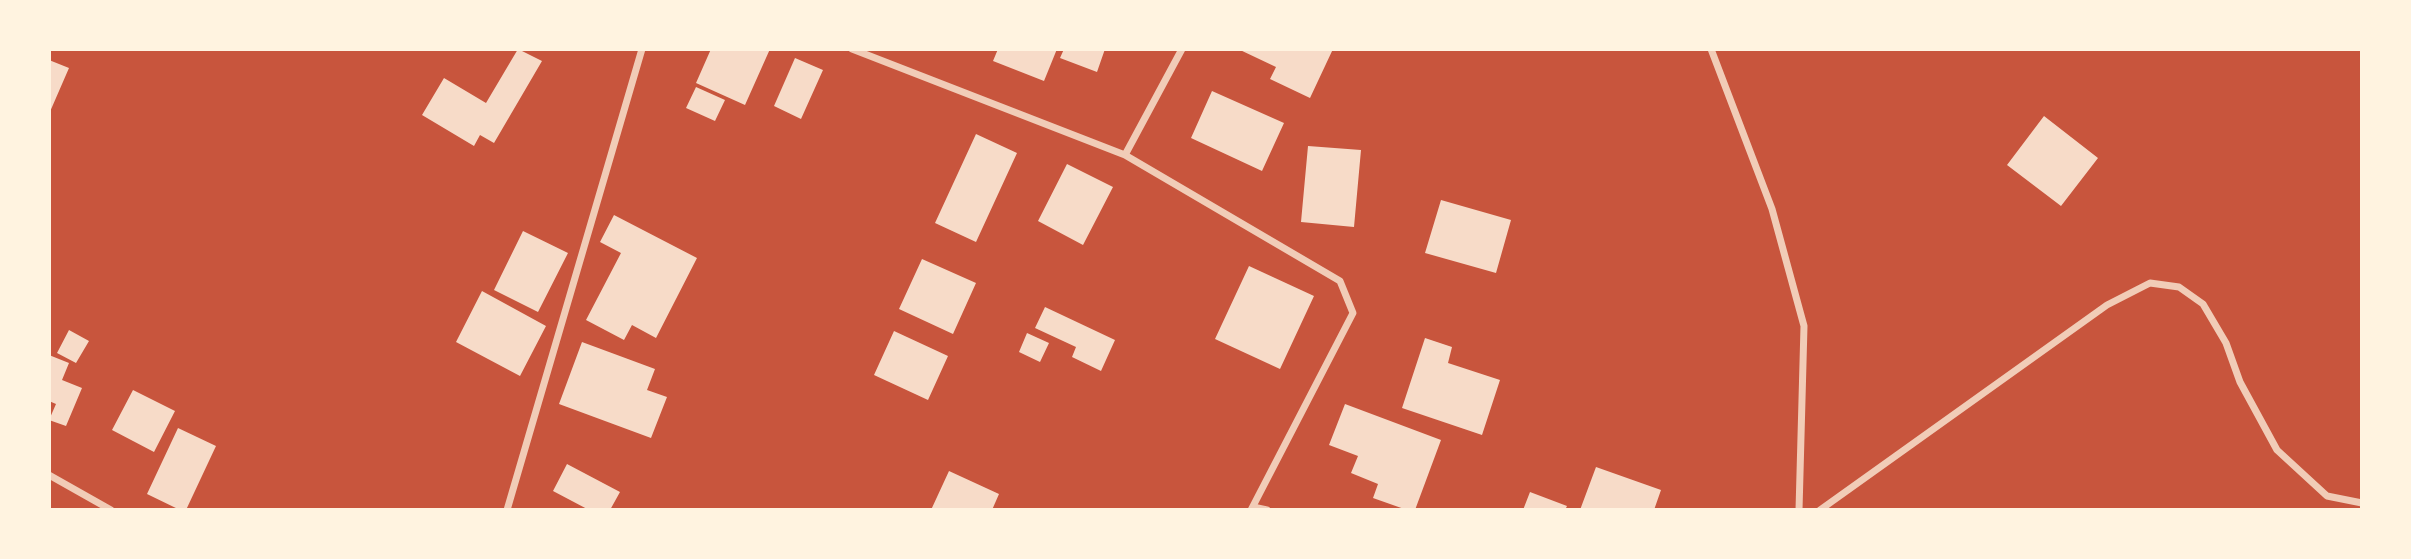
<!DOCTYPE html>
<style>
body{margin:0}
#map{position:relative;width:2411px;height:559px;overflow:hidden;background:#c8553d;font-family:Cabin,sans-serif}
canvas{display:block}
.frame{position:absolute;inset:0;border:51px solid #fff3e0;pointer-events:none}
</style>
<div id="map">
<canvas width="2411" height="559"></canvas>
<div class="frame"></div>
</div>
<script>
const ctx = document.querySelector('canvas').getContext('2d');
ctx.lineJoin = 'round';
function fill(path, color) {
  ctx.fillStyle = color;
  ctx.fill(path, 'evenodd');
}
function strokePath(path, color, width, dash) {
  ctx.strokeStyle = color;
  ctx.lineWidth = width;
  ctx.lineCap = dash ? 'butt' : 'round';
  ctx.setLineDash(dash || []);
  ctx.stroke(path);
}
const building = new Path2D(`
 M 518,49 L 542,61 L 494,143 L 480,135 L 474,146 L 422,115 L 444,78 L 486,103 Z
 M 711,49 L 770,49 L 745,105 L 696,83 Z
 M 998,49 L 1057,49 L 1044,81 L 993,61 Z
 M 1064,49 L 1105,49 L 1097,72 L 1060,58 Z
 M 1238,49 L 1333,49 L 1310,98 L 1270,79 L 1276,67 Z
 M 795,58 L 823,70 L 801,119 L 774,106 Z
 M 49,60 L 69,68 L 49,114 Z
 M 696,87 L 725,100 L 715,121 L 686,108 Z
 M 1212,91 L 1284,123 L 1262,171 L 1191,138 Z
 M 2044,116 L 2098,158 L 2061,206 L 2007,165 Z
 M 976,134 L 1017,153 L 976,242 L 935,223 Z
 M 1308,146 L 1361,150 L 1354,227 L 1301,222 Z
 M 1067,164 L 1113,187 L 1083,245 L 1038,221 Z
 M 1441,200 L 1511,220 L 1496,273 L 1425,253 Z
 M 614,215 L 697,258 L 656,338 L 632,325 L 624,340 L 586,320 L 621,253 L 600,242 Z
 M 523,231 L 568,253 L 538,312 L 494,290 Z
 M 922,259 L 976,283 L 953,334 L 899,309 Z
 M 1249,266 L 1314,296 L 1280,369 L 1215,339 Z
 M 482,291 L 546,326 L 520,376 L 456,342 Z
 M 1045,307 L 1115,340 L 1101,371 L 1072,357 L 1076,347 L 1035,328 Z
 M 69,330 L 89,341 L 76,363 L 57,353 Z
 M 894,331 L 948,356 L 928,400 L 874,375 Z
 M 1027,333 L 1049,343 L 1040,362 L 1019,352 Z
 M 1425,338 L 1452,347 L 1448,363 L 1500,380 L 1482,435 L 1402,408 Z
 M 582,342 L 655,369 L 647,390 L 667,397 L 651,438 L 559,404 Z
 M 49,355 L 69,363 L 62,380 L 82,388 L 66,426 L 49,420 L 56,404 L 49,401 Z
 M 133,390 L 175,411 L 154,452 L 112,430 Z
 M 1345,404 L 1441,440 L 1415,510 L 1407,510 L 1373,498 L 1378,484 L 1351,473 L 1358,456 L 1329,445 Z
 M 178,428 L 216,446 L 186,510 L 180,510 L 147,494 Z
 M 567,464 L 620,492 L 610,510 L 589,510 L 553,491 Z
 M 1596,467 L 1661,490 L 1654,510 L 1580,510 Z
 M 949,471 L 999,494 L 992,510 L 931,510 Z
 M 1530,492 L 1567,506 L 1565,510 L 1523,510 Z`);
const minor = new Path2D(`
 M 852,49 L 1125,155 L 1340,281 L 1353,313 L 1251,510
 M 1711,49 L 1772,209 L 1804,326 L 1799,510
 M 1125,155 L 1182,49
 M 49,475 L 111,510
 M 1253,507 L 1267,510
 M 507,510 L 642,49
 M 1820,510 L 2107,305 L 2150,283 L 2179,287 L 2203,304 L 2226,343 L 2240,382 L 2277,450 L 2327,496 L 2362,503`);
fill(building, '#f7dbc8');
strokePath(minor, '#f1ccb7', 7);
</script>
